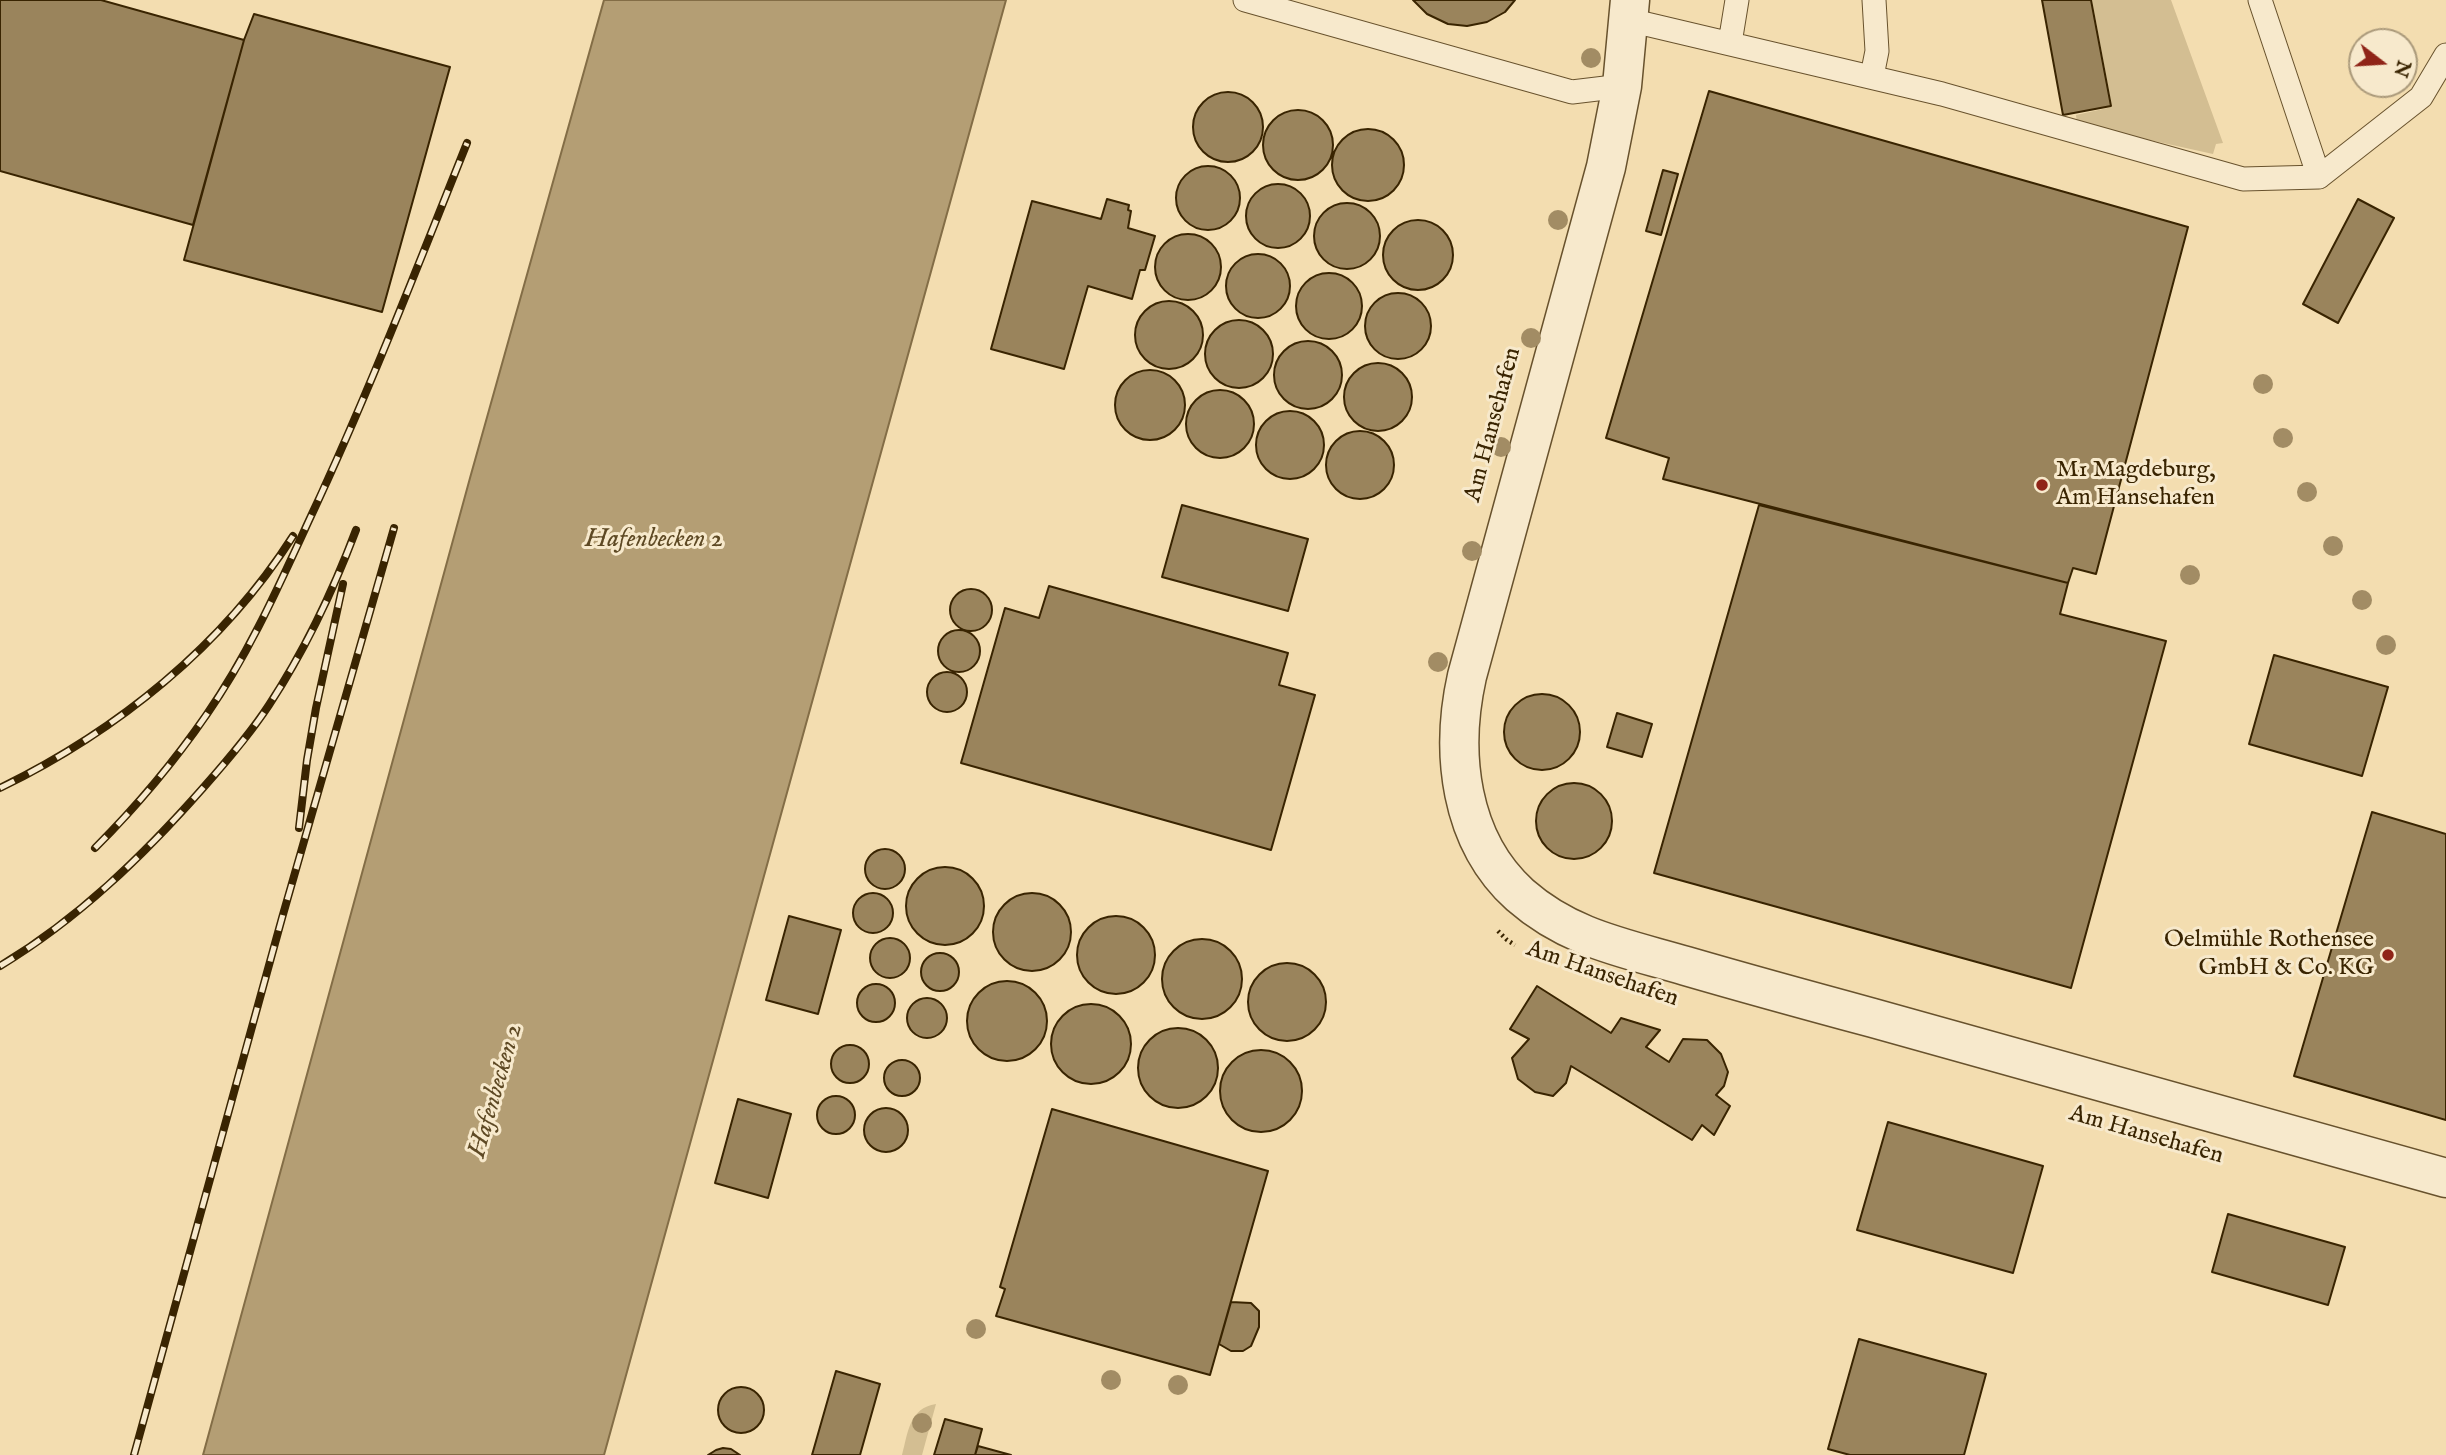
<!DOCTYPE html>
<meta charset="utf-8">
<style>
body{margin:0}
#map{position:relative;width:2446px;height:1455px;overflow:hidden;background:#f3ddb0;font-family:"IM FELL English",serif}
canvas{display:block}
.north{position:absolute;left:2348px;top:28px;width:70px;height:70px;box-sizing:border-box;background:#f7e9cc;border:2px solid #ab9a7b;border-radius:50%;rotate:107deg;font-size:19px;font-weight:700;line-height:28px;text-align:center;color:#392401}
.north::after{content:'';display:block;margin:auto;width:24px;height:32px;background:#8f2418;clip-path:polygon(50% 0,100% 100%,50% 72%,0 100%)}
</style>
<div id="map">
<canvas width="2446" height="1455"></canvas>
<div class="north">N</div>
</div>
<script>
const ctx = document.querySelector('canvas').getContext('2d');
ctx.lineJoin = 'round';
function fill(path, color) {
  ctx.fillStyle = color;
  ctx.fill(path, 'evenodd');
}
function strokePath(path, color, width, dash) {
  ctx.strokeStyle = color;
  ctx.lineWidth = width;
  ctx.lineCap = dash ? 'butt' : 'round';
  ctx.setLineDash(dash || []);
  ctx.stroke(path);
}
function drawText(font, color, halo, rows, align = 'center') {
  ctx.font = font + ' "IM FELL English",serif';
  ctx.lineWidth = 6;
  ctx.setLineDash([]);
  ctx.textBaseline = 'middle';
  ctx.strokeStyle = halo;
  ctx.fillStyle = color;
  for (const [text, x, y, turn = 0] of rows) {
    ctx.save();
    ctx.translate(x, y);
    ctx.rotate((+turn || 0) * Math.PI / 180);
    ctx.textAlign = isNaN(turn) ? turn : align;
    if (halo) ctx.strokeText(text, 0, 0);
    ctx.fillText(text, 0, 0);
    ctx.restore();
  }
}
const green = new Path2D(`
 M 2092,0 L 2171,0 L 2223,143 L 2216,144 L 2213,154 L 2077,124 L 2076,115 L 2112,107 Z
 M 936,1404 L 922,1455 L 902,1455 C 908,1433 909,1408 936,1404 Z`);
const water = new Path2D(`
 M 604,0 L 1006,0 L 604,1455 L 203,1455 L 470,478 Z`);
const building = new Path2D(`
 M 0,0 L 101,0 L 244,40 L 193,225 L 0,171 Z
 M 1413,0 L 1515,0 L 1505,12 L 1487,22 L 1467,26 L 1448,24 L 1427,14 Z
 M 2042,0 L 2091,0 L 2111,106 L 2063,115 Z
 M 254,14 L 450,67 L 382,312 L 184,260 L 244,40 Z
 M 1709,91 L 2188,227 L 2096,574 L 2073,568 L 2068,583 L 1663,479 L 1669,458 L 1606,438 Z
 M1193 127a35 35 0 1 1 70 0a35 35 0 1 1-70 0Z
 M1263 145a35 35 0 1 1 70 0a35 35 0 1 1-70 0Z
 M1332 165a36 36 0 1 1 72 0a36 36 0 1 1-72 0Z
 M1176 198a32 32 0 1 1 64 0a32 32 0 1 1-64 0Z
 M 1663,170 L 1678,174 L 1661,235 L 1646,231 Z
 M1246 216a32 32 0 1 1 64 0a32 32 0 1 1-64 0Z
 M 1107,199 L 1129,205 L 1128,210 L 1131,211 L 1128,228 L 1155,236 L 1145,270 L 1140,270 L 1132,299 L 1088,286 L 1064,369 L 991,349 L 1032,201 L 1101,219 Z
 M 2358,199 L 2394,218 L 2338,323 L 2303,304 Z
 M1314 236a33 33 0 1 1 66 0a33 33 0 1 1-66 0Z
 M1383 255a35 35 0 1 1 70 0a35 35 0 1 1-70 0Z
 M1155 267a33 33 0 1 1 66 0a33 33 0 1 1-66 0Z
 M1226 286a32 32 0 1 1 64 0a32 32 0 1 1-64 0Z
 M1296 306a33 33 0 1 1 66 0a33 33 0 1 1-66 0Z
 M1365 326a33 33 0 1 1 66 0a33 33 0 1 1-66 0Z
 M1135 335a34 34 0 1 1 68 0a34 34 0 1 1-68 0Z
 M1205 354a34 34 0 1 1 68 0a34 34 0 1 1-68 0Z
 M1274 375a34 34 0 1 1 68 0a34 34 0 1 1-68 0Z
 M1344 397a34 34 0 1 1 68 0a34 34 0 1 1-68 0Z
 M1115 405a35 35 0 1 1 70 0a35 35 0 1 1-70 0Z
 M1186 424a34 34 0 1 1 68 0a34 34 0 1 1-68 0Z
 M1256 445a34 34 0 1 1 68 0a34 34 0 1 1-68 0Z
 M1326 465a34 34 0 1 1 68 0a34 34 0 1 1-68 0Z
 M 1182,505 L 1308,539 L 1288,611 L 1162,577 Z
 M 1759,505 L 2068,583 L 2060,614 L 2166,641 L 2071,988 L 1654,873 Z
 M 1049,586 L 1288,653 L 1279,685 L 1315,695 L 1271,850 L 961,763 L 1005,608 L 1039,618 Z
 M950 610a21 21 0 1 1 42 0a21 21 0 1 1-42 0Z
 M938 651a21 21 0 1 1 42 0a21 21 0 1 1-42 0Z
 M 2274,655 L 2388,687 L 2362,776 L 2249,744 Z
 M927 692a20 20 0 1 1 40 0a20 20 0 1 1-40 0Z
 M1504 732a38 38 0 1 1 76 0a38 38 0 1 1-76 0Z
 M 1617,713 L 1652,724 L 1642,757 L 1607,747 Z
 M1536 821a38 38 0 1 1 76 0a38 38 0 1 1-76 0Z
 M 2372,812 L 2446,834 L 2446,1120 L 2294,1076 Z
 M865 869a20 20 0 1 1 40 0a20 20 0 1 1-40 0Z
 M906 906a39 39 0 1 1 78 0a39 39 0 1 1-78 0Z
 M993 932a39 39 0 1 1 78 0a39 39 0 1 1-78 0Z
 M853 913a20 20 0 1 1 40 0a20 20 0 1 1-40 0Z
 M1077 955a39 39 0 1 1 78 0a39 39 0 1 1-78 0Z
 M 789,916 L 841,930 L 818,1014 L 766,1000 Z
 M870 958a20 20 0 1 1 40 0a20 20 0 1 1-40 0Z
 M1162 979a40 40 0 1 1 80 0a40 40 0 1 1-80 0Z
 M921 972a19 19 0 1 1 38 0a19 19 0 1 1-38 0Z
 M1248 1002a39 39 0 1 1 78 0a39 39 0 1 1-78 0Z
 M967 1021a40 40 0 1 1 80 0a40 40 0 1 1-80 0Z
 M857 1003a19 19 0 1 1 38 0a19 19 0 1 1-38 0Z
 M 1537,986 L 1611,1033 L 1621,1018 L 1660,1030 L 1646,1047 L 1669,1062 L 1683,1039 L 1707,1040 L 1721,1054 L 1728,1072 L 1724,1086 L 1716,1095 L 1730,1106 L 1714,1135 L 1702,1125 L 1692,1140 L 1571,1066 L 1566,1083 L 1553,1096 L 1535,1092 L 1518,1079 L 1512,1058 L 1529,1039 L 1510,1029 Z
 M907 1018a20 20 0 1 1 40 0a20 20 0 1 1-40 0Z
 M1051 1044a40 40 0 1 1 80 0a40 40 0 1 1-80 0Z
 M1138 1068a40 40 0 1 1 80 0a40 40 0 1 1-80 0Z
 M831 1064a19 19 0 1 1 38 0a19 19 0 1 1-38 0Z
 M1220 1091a41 41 0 1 1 82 0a41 41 0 1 1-82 0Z
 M884 1078a18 18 0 1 1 36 0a18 18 0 1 1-36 0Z
 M817 1115a19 19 0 1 1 38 0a19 19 0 1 1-38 0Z
 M 738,1099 L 791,1114 L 768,1198 L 715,1183 Z
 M864 1130a22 22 0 1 1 44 0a22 22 0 1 1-44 0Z
 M 1052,1109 L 1268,1171 L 1210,1375 L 996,1316 L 1005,1289 L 1000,1287 Z
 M 1888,1122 L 2043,1166 L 2013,1273 L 1857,1230 Z
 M 2228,1214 L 2345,1247 L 2328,1305 L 2212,1272 Z
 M 1231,1302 L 1251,1303 L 1259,1311 L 1259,1327 L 1251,1346 L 1243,1351 L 1231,1351 L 1219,1344 Z
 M 1859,1339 L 1986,1374 L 1964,1455 L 1850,1455 L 1828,1449 Z
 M 836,1371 L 880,1384 L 860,1455 L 812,1455 Z
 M718 1410a23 23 0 1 1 46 0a23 23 0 1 1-46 0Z
 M 945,1419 L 982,1429 L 975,1455 L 934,1455 Z
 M 978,1446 L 1011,1455 L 975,1455 Z
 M 723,1448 L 731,1449 L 740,1455 L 708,1455 L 716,1450 Z`);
const path = new Path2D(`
 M 1498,931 L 1507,940 L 1515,945`);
const service = new Path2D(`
 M 1245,0 L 1572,92 L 1622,86
 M 2260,0 L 2319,177
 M 1629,20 L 1942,94 L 2243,179 L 2319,177 L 2421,97 L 2446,55
 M 1730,43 L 1737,0
 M 1872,76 L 1877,51 L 1874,0`);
const minor = new Path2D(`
 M 1630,0 L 1622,86 L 1606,167 L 1467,676 C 1450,752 1459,840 1520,895 C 1570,939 1625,948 1686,966 C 1748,984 1810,1001 1873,1018 C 2064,1070 2255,1123 2446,1178`);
const rail = new Path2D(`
 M 0,788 C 117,731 223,646 293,536
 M 299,828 L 307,760 L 316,708 L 343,584
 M 95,848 C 137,806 174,762 207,714 C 250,652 280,583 311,516 C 368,394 417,268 467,143
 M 0,966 C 78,919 143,856 203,788 C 226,762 250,734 269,705 C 305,650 333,591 356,530
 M 134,1455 L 282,918 L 394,528`);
const trees = [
 [1591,58],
 [1558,220],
 [1531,338],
 [2263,384],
 [2283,438],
 [1501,447],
 [2307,492],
 [2333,546],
 [1472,551],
 [2190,575],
 [2362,600],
 [2386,645],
 [1438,662],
 [976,1329],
 [1111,1380],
 [1178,1385],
 [922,1423]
];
const markers = [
 [2042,485,7,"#8f2418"],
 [2388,955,7,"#8f2418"]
];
const streetNames = [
 ["Am Hansehafen",1494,425,-75],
 ["Am Hansehafen",1602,975,19],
 ["Am Hansehafen",2146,1136,16]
];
const poiNames = [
 ["M1 Magdeburg,",2056,471],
 ["Am Hansehafen",2056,499],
 ["Oelmühle Rothensee",2374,941,"right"],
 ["GmbH & Co. KG",2374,969,"right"]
];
const waterNames = [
 ["Hafenbecken 2",654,541],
 ["Hafenbecken 2",497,1091,-74]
];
fill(green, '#d3be92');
fill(water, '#b49e74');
strokePath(water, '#836d46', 2);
fill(building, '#9a845c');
strokePath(building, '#392401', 2);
strokePath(service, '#68522d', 25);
strokePath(minor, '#68522d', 41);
strokePath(path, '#392401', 4.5, [2, 3.5]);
strokePath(service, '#f7e9cc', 23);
strokePath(minor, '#f7e9cc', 38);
strokePath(rail, '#392401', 8);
strokePath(rail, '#f7e9cc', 5, [16]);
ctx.fillStyle = '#a28c64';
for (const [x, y] of trees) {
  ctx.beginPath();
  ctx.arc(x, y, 10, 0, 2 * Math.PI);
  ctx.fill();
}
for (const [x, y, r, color] of markers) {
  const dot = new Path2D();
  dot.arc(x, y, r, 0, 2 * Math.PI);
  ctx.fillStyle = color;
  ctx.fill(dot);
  strokePath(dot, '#f7e9cc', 2.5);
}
drawText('24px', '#392401', '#f7e9cc', streetNames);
drawText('24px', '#392401', '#f7e9cc', poiNames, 'left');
drawText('italic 26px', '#5e4924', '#f7e9cc', waterNames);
</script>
